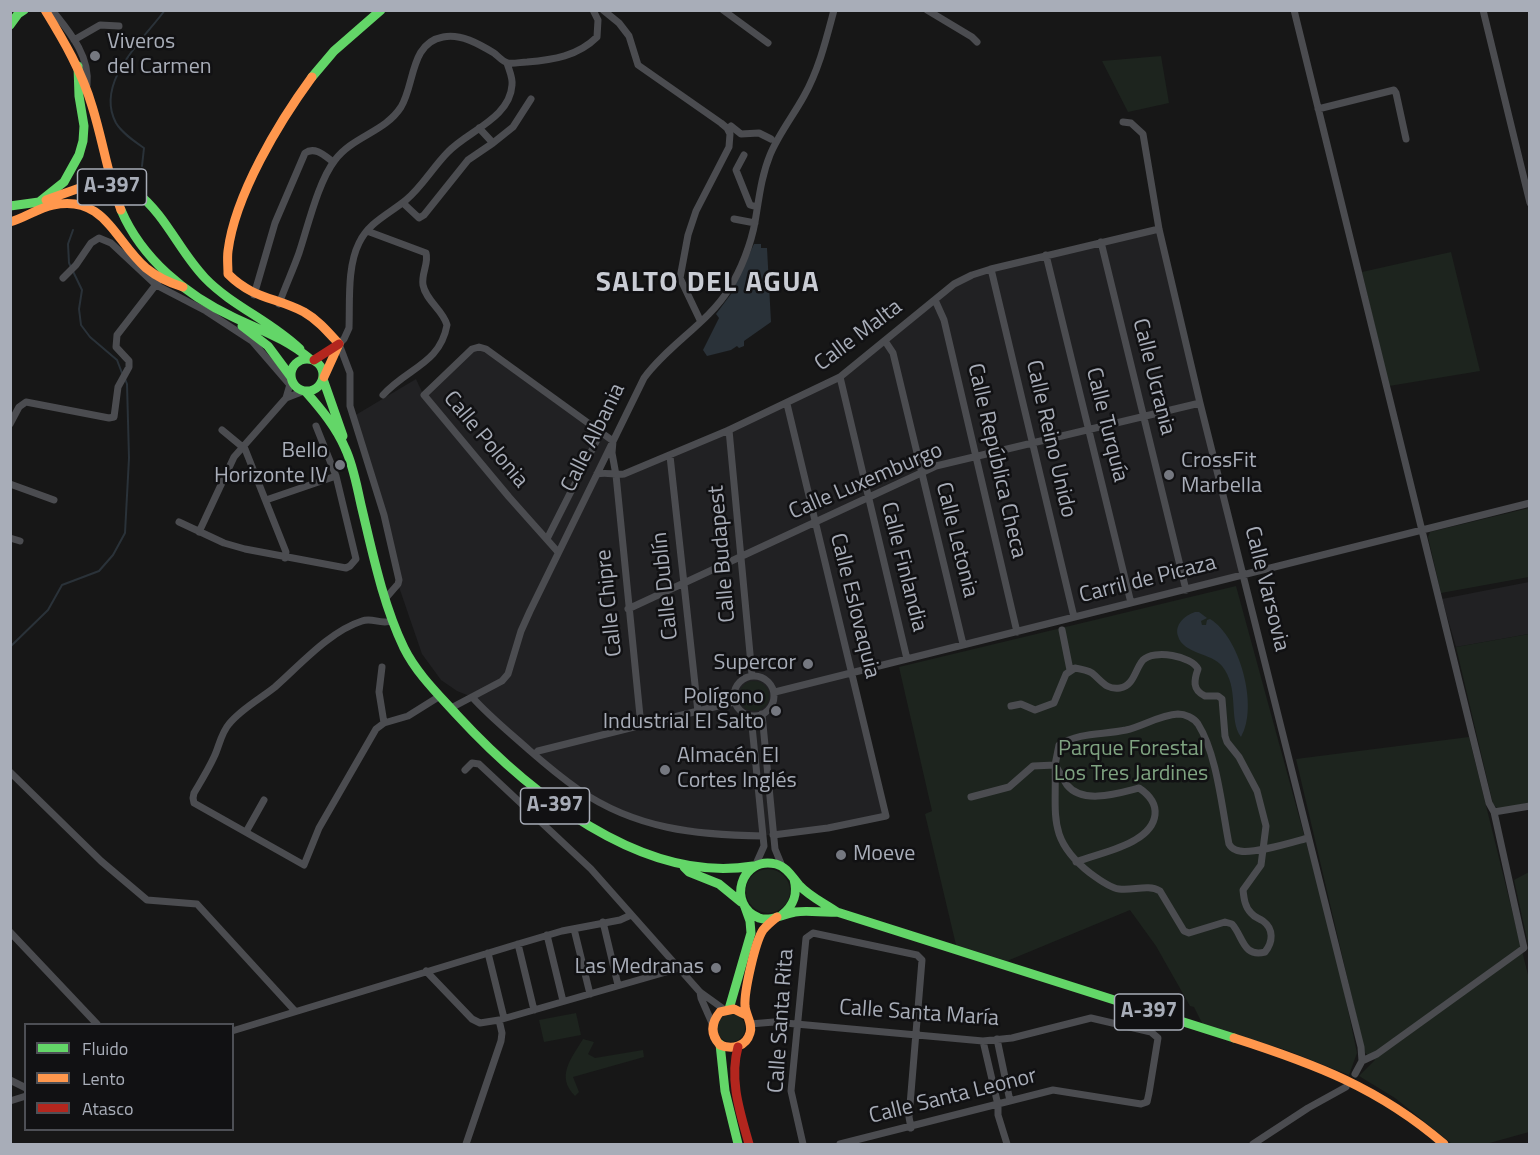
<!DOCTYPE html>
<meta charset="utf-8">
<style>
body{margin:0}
#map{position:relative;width:1540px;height:1155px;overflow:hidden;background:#171717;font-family:"Titillium Web",sans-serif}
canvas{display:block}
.frame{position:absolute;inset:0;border:12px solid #a8adb8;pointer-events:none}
.legend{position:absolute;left:24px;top:1023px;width:210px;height:108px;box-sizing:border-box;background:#111113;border:2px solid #4d4f55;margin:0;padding:8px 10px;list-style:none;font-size:18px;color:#a8adb8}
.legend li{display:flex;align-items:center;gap:12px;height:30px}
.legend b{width:30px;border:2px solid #4d4f55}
</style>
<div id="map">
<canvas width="1540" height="1155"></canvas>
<div class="frame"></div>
<ul class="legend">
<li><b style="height:8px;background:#63d668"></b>Fluido</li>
<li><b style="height:8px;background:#ff974d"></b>Lento</li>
<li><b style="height:8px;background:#b3261e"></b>Atasco</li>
</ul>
</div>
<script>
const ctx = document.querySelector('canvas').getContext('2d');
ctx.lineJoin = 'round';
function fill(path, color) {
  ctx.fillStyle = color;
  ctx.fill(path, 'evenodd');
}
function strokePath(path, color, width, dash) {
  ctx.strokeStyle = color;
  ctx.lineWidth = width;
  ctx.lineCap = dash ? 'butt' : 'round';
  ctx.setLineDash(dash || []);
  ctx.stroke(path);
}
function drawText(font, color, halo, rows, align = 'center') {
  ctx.font = font + ' "Titillium Web",sans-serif';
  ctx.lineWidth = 5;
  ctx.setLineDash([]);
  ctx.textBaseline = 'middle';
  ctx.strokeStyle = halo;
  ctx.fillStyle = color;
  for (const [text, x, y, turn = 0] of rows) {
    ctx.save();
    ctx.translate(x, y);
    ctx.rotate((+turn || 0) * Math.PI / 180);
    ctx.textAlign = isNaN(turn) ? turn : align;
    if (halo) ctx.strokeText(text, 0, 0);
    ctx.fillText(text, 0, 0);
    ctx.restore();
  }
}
const built = new Path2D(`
 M 1159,229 L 1244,575 L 852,673 L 886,816 L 763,836 L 652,824 L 579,790 L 472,697 L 457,691 L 441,680 L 422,654 L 398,584 L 399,580 L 354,416 L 416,379 L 423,394 L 472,349 L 486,349 L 613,441 L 597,473 L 624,474 L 840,377 L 935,300 L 972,275 Z
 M 1529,582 L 1529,634 L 1456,647 L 1442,599 Z`);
const green = new Path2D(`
 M 1161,56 L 1169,103 L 1128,112 L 1102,61 Z
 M 1451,252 L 1480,371 L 1389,386 L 1362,272 Z
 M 1529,508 L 1529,577 L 1441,593 L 1428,537 L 1430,532 Z
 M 1236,586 L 1335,948 L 1357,1053 L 1349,1075 L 1286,1050 L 1203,1025 L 1194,1007 L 1190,1006 L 1156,946 L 1130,910 L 1007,961 L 956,945 L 925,814 L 932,811 L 899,667 Z
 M 1529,634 L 1529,803 L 1498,809 L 1493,804 L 1456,647 Z
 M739 696a15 15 0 1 1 30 0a15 15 0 1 1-30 0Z
 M 1469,737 L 1529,979 L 1529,1132 L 1486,1144 L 1452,1144 L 1395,1098 L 1359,1076 L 1375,1060 L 1365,1053 L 1296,759 Z
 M746 891a22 22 0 1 1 44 0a22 22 0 1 1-44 0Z
 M 1529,872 L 1529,948 L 1514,880 Z
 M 576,1013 L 581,1035 L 544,1042 L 539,1020 Z
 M717 1028a14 14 0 1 1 28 0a14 14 0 1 1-28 0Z
 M 583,1039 L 594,1042 L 588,1054 L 595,1058 L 643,1050 L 644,1057 L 573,1077 L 579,1092 L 575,1096 C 555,1076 572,1058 583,1039 Z`);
const water = new Path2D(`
 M 754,244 L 761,244 L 761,248 L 767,248 L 771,322 L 744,341 L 744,346 L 739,348 L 737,346 L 731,350 L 707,356 L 703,350 L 719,318 L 716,314 L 731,294 Z
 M 1195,612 L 1199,612 L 1207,618 L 1201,621 L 1202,625 L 1206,625 L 1207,620 L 1210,619 C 1240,637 1259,707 1241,737 C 1228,719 1240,688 1222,666 C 1212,653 1183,654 1178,636 C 1174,625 1185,615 1195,612 Z`);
const stream = new Path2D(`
 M 142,166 L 144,148 C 134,141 122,133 116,123 C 94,82 144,39 165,10
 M 73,230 L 68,244 L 69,263 L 82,290 L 79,309 L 81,325 L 90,337 L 117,360 L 122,373
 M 10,647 L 48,610 L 62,585 L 99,571 L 113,555 L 125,533 L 129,458 L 127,384 L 125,379`);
const street = new Path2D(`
 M 603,10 L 619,23 L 629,36 L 638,65 L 721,123 L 727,128 L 730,134 L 729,147 L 696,211 L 688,235 L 680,278 L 700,320
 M 723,10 L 768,43
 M 927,10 L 972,37 L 977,42
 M 1294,10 L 1489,803 L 1494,812 L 1524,948 L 1377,1054 L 1362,1061
 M 1483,10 L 1530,203
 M 46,13 L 56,15 C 72,35 90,58 87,85
 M 74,40 L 100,25 L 119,26
 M 1318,109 L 1394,90 L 1396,93 L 1406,139
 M 1123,122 L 1131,123 L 1143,134 L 1159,229 L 1200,403 L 1361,1047 L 1362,1061 L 1355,1074
 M 731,126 L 741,134 L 759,133 L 771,139
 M 493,143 L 513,127 L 531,99
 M 744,155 L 736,170 L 750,205 L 757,207
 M 403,203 L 419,218 L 424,215 L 468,160 L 493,143 L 479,128
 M 734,219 L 755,223
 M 367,231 L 426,253 C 429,263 421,274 423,285 C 426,301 443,310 447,325 C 440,364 407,368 383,395
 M 1101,242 L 1186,590
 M 1046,255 L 1131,603
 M 991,269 L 1074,617
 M 63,278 L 76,265 L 91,243 L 99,238 L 111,243 L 156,285 L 206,311 L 252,341 L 290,385
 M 254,295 L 275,223 L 305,153 C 315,146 325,156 333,162
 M 935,300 L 944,320 L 1017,632
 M 279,304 C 285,287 293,270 299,253 C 308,226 318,182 335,160 C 353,136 385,132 401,107 C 415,84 410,43 443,37 C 460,33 479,44 494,53 C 498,56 503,62 508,63 C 514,64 521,62 527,62 C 553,60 578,56 597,37 L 598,20 L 593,10
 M 885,341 L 893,353 L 963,644
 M 840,377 L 907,659
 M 286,398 L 304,391
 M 10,424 L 19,407 L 26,402 L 109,418 L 114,417 L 118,387 L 129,367 L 129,361 L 116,347 L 117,335 L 158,282
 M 222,430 L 245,449 L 286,552 L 285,558
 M 729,430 L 752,675
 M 670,456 L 698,712
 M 597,474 C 607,472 614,475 624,474 L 729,430 L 840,377 L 954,284 L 972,275 L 991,269 L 1159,229
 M 10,484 L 54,500
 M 266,500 L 336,476
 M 179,522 L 224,543 L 245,549 L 346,568 L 350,566 L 356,559 L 336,476 L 316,426
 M 199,532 L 234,457 L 286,398 L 291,381
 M 10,538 L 20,541
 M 547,539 L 601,432
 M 558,552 L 509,497 L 424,395 L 472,349 L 479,347 L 486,349 L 613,441 L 612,453 L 616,475 L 641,726
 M 385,599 L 398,584 L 399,580 L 384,515 L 350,406 L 350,373 L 339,344 L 344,339 L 349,328 C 350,301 347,267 359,243 C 369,222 389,214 406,200 C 422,187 433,167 448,152 C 468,131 510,118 512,85 C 513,78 509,70 507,63
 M 628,609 L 936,466 L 1200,403
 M 392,621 C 379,625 373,617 362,621 C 330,631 300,665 275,687 C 260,699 241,709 229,724 C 221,733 219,747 214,757 C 208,770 201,781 194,793 L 193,798 L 194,803 L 304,865 L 319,828 L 376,729 L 384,723 L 408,716 L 440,696
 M 1062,630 L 1070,670
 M 382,667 L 379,692 L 384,723
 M734 696a20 20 0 1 1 40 0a20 20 0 1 1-40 0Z
 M 775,692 L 1530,503
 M 472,697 C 489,716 510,733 529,750 C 545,764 562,778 579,790 C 636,829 696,835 763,836
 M 451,708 L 502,681 L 508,674 L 521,631 L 530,611 L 644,378 C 668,345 708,323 729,289 C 741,270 751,244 755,222 C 759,199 761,177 770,155 C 778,135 793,116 804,96 C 819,69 826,40 834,10
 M 762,714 L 775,849 L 782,866
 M 751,716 L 764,846 L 756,864
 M 535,754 L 538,751 L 734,702
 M 465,770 L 472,763 L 479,764 L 591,869 L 700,992 L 725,1010
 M 10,772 L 101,861 L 147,900 L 197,904 L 295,1011
 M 971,797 L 1009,787 L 1033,766 L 1055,765 C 1057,815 1046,838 1090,873 C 1098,879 1110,888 1119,889 C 1133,891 1148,884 1160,891 L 1184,931 L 1189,933 L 1225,922 L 1232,924 C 1243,936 1243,958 1265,952 C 1273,942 1274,929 1263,921 C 1259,918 1255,918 1251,913 C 1245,907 1244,899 1243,890 L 1261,865 L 1266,826 L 1257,791 L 1239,757 L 1227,742 L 1225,736 L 1222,699 L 1218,696 L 1205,696 C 1192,690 1194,680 1198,669 C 1192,656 1154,649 1143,660 C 1135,669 1134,686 1120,688 C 1106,690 1102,681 1092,673 C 1087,670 1081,669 1075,668 L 1066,674 L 1054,703 L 1035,710 L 1021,704 L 1011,706
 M 1494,812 L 1530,806
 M 246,832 L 264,800
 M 773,835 L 828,828 L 886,816 L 787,404
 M 1076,862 C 1094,855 1119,850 1135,840 C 1159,826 1163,804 1139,788 C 1119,793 1083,805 1067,785 C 1063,779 1059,771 1055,765 L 1059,745 C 1080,732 1102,735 1126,730 C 1143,726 1160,715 1178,714 C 1185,714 1194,718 1198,724 C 1217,754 1222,809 1229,844 C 1230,846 1233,849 1236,850 C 1249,856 1293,842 1308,838
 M 603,922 L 618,985
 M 574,929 L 590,994
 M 10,932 L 97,1024
 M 547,935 L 563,1001
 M 518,944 L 534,1010
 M 488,953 L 504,1018
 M 426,971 L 472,1019 L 480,1023 L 499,1020
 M 700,992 L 701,998 L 712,1023
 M 750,1024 L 774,1022 L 983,1041 L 1012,1038 L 1091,1018 L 1151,1032 L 1158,1038 L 1149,1093 L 1147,1102 L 1141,1104 L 1053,1090 L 840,1144
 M 232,1031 L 518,944 L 562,931 L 620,920 L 631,915
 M 997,1039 L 1010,1101
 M 983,1041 L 998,1105 L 998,1115 L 1007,1144
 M 10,1080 L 26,1088
 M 10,1101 L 26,1096
 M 466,1144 L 501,1041 L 502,1033 L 499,1020 L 680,968
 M 803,1144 L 791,1091 L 806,938 L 813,933 L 917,955 L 922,960 L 909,1117 L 911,1128
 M 1253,1144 L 1308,1108 L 1346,1087`);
const fast = new Path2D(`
 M 10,25 L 18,14 L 24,10
 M 312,77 L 334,51 L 381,10
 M 136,192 C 166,215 179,251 205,278 C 232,306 271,321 300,349
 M 10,206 L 39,202 L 64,182 L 79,155 L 83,141 L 84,126 L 79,96 L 78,66
 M 121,210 C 142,259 186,295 233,317 C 260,330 287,339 310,359
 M 242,326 L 268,346 L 291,377
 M291 375a16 16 0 1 1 32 0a16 16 0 1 1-32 0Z
 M 323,379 L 343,436
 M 306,392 C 321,409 336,427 345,448 C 354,467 357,488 362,509 C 373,555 383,604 404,648 C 417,674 438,694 457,715 C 527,791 642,885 753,866
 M 684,867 L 689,872 L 719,884 L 741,902
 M 837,912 C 823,913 809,910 795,912 C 784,914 771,922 759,918 C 726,905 741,855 776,864 C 787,867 792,877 799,885 C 810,897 824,903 837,912 L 1234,1038
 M 782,915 C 794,905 798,894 794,879
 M 729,1009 L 751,933 L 750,921 L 745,907
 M 720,1044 L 725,1091 L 738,1144`);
const slow = new Path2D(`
 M 45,10 C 64,41 82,72 92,106 C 103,141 108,177 121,210
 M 312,77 C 279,122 235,195 228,251 C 227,258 228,266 228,274 C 253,299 275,297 304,312 C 318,320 328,332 339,344
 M 46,200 L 88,185
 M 10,222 C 25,218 38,208 53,205 C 104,194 115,241 146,268 C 157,277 170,283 183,287
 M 324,377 L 339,344
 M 746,1015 L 734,1009 L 720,1012 C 711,1023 710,1034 720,1045 C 732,1050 746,1047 750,1033 C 753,1024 746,1016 745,1006 C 744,992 755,942 763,930 C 767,925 772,921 777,917
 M 1234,1038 C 1315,1064 1379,1088 1444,1144`);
const jam = new Path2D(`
 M 314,360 L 339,344
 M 738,1047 C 729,1080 740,1112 749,1144`);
const slowBridge = new Path2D(`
 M 88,185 L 114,184 L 136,192`);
const markers = [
 [95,56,6,"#757880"],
 [340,465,6,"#757880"],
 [1169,475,6,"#757880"],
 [808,664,6,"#757880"],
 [776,711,6,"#757880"],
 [665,770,6,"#757880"],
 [841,855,6,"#757880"],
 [716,968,6,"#757880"]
];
const shields = [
 [112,187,69],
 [555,806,69],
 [1149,1012,69]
];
const shieldNames = [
 ["A-397",112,187],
 ["A-397",555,806],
 ["A-397",1149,1012]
];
const poiNames = [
 ["Viveros",107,43],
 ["del Carmen",107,68],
 ["Bello",328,452,"right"],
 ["Horizonte IV",328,477,"right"],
 ["CrossFit",1181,462],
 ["Marbella",1181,487],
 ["Supercor",796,664,"right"],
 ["Polígono",764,698,"right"],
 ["Industrial El Salto",764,723,"right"],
 ["Almacén El",677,757],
 ["Cortes Inglés",677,782],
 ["Moeve",853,855],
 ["Las Medranas",704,968,"right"]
];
const streetNames = [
 ["Calle Malta",859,336,-37],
 ["Calle Ucrania",1153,377,76],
 ["Calle Turquía",1106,425,76],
 ["Calle Albania",594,438,-64],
 ["Calle Reino Unido",1050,439,77],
 ["Calle Polonia",485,440,50],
 ["Calle República Checa",996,461,77],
 ["Calle Luxemburgo",866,482,-23],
 ["Calle Letonia",956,540,76],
 ["Calle Budapest",723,554,-95],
 ["Calle Finlandia",903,567,76],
 ["Carril de Picaza",1148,580,-14],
 ["Calle Dublín",666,586,-96],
 ["Calle Varsovia",1266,589,76],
 ["Calle Chipre",610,603,-96],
 ["Calle Eslovaquia",854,606,76],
 ["Calle Santa María",919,1014,4],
 ["Calle Santa Rita",782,1021,-86],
 ["Calle Santa Leonor",953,1097,-14]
];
const parkNames = [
 ["Parque Forestal",1131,750],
 ["Los Tres Jardines",1131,775]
];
const districtNames = [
 ["SALTO DEL AGUA",708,284]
];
fill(built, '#212123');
fill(green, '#1d241e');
fill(water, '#2a3239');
strokePath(stream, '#2a3239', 2);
strokePath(street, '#4b4c50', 7);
strokePath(fast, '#63d668', 9);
strokePath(slow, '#ff974d', 9);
strokePath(jam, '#b3261e', 9);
strokePath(slowBridge, '#ff974d', 12);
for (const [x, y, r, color] of markers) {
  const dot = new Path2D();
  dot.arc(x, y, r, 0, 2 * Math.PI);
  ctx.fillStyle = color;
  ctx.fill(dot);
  strokePath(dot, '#111113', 2);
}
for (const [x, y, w] of shields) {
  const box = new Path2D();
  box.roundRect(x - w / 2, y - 18, w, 36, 4.5);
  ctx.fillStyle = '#111113';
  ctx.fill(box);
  strokePath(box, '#a8adb8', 1.5);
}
drawText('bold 21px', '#a8adb8', null, shieldNames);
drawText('22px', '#a8adb8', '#111113', poiNames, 'left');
drawText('22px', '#a8adb8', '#111113', streetNames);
drawText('22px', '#7fa381', '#111113', parkNames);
ctx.letterSpacing = '1.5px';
drawText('bold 28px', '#c9ccd4', '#111113', districtNames);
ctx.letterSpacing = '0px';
</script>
